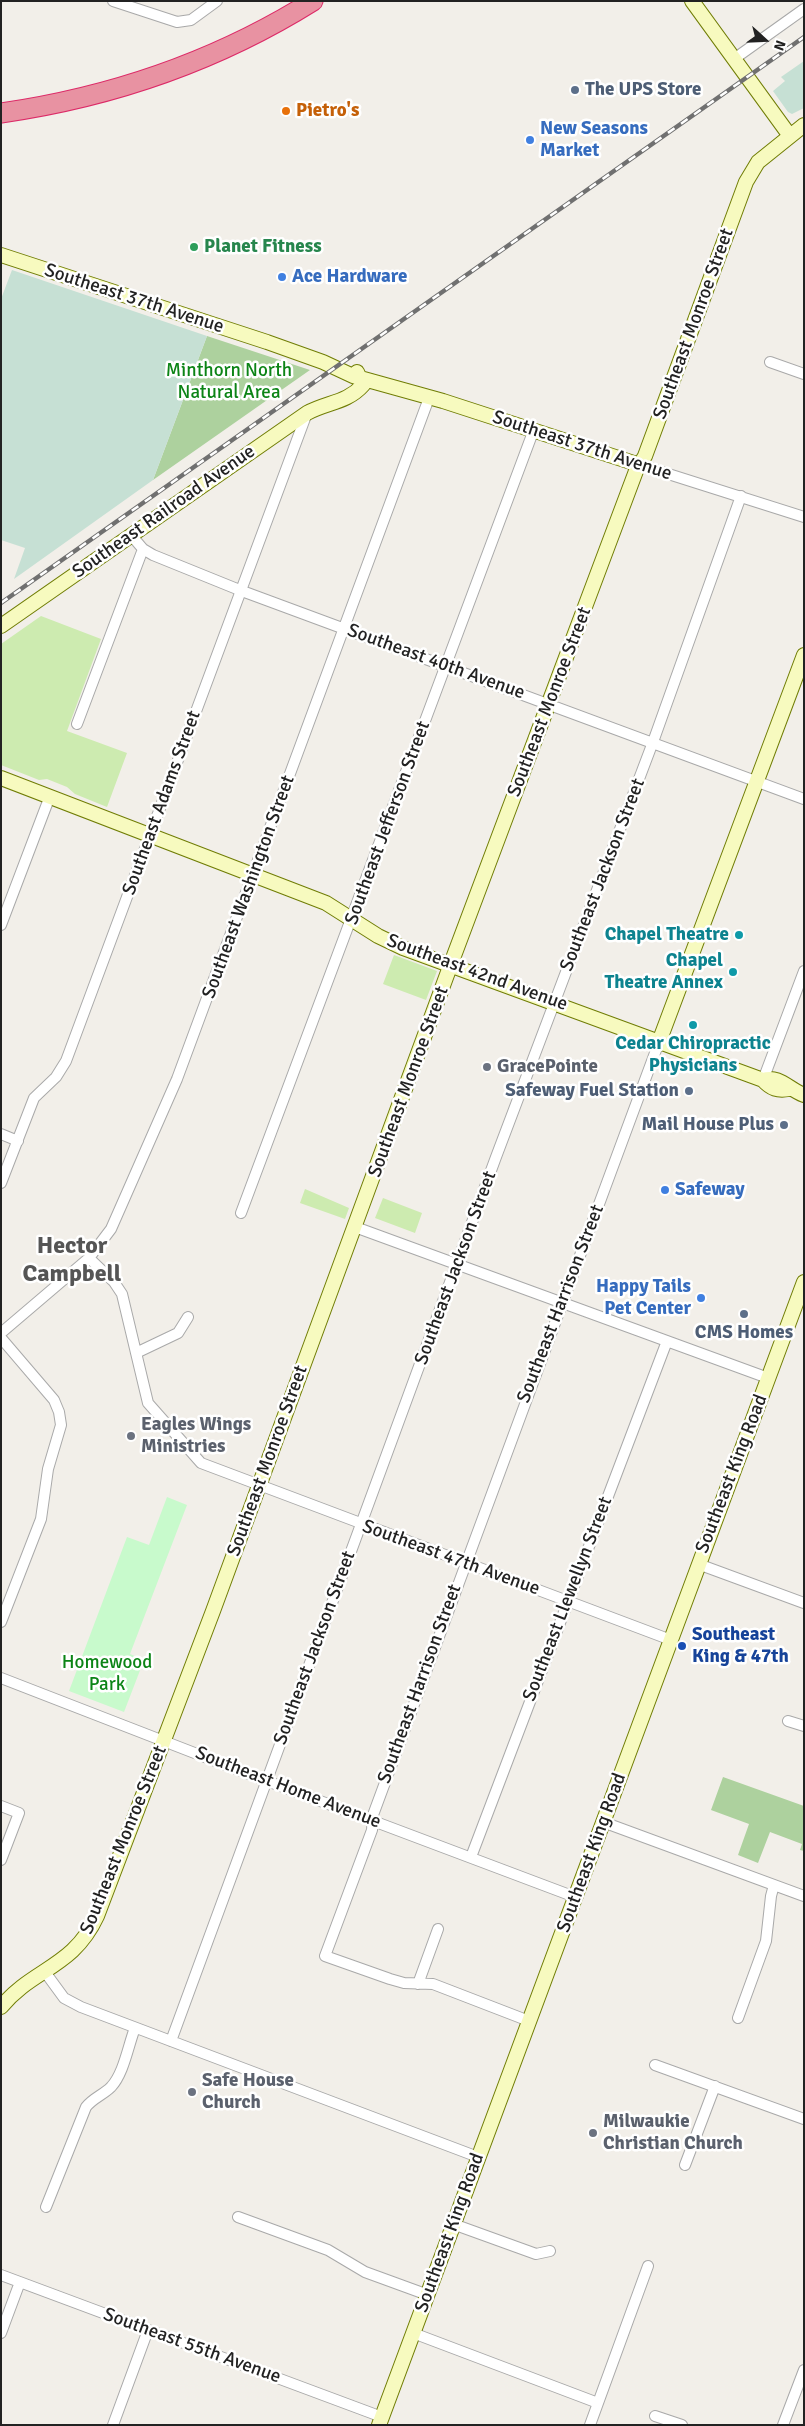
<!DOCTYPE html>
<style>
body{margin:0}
#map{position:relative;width:805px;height:2426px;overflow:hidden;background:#f2efe9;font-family:Signika,sans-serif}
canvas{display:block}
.frame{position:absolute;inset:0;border:2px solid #222;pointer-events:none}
.north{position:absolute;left:740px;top:15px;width:50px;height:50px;-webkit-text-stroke:4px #fff;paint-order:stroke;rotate:110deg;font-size:14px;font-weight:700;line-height:20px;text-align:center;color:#222}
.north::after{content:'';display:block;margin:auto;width:18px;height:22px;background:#222;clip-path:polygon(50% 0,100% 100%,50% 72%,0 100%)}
</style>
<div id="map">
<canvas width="805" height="2426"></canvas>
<div class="frame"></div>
<div class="north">N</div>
</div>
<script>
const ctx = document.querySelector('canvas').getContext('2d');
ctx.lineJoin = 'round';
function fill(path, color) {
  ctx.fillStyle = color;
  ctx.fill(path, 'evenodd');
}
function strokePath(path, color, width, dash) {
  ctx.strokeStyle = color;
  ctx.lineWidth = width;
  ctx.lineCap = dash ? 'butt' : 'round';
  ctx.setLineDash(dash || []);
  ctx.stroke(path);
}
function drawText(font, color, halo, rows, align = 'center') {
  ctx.font = font + ' Signika,sans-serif';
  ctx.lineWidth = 5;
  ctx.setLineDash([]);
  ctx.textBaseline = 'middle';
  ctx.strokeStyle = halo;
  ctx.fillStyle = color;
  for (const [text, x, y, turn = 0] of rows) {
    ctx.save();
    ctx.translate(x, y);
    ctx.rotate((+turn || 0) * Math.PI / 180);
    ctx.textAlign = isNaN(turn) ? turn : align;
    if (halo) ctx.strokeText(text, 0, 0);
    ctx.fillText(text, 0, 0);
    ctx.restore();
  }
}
const grass = new Path2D(`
 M 41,616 L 101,639 L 67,731 L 127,753 L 107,807 L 75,794 L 67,787 L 47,779 L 39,780 L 1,765 L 1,644 Z
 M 394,955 L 437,971 L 426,1000 L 383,984 Z
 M 305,1189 L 349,1208 L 345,1219 L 300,1203 Z
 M 383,1198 L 422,1213 L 415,1233 L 375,1218 Z`);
const forest = new Path2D(`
 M 207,336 L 310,370 L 153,480 Z
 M 723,1777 L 804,1806 L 804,1851 L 800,1850 L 802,1844 L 770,1832 L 758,1863 L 738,1855 L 749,1824 L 711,1810 Z`);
const wetland = new Path2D(`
 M 804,61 L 804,108 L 792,114 L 788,112 L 773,91 L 785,81 L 781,77 Z
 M 12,270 L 207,336 L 153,480 L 14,579 L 25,548 L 1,540 L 1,299 Z`);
const park = new Path2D(`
 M 167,1497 L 187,1505 L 130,1654 L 144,1660 L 124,1712 L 69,1691 L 127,1537 L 149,1545 Z`);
const street = new Path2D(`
 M 113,1 L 177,22 L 191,20 L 217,1
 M 734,59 L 804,9
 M 770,362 L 804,374
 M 640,465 L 804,517
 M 131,535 L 143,549 L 153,555 L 242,591 L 804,799
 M 77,724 L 143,549
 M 1,925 L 50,796
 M 763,1080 L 804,971
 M 1,1134 L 18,1141
 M 1,1183 L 34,1098 L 56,1077 L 66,1061 L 307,413
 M 241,1213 L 533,432
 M 355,1227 L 768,1378
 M 89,1258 L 114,1282 L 122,1294 L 148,1403 L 201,1463 L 671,1640
 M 1,1333 L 89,1258 L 111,1229 L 177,1079 L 429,398
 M 1,1338 L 54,1400 L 59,1412 L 61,1425 L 48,1469 L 41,1519 L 1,1622
 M 136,1353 L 178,1333 L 188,1317
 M 698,1564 L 804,1603
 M 1,1678 L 259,1778 L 575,1897
 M 788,1721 L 804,1726
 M 1,1806 L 19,1813 L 1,1860
 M 603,1822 L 804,1896
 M 471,1857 L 667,1341
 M 45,1972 L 64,1998 L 81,2007 L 478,2157
 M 418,1984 L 438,1929
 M 738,2018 L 766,1941 L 771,1896 L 774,1885
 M 529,2021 L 433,1984 L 404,1983 L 390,1979 L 325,1956 L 372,1830 L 373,1815 L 659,1042
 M 171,2041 L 496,1157 L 653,742 L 741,496
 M 655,2065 L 804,2119
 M 685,2165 L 715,2086
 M 46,2207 L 86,2107 C 93,2098 103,2095 111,2087 C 124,2073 128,2046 135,2028
 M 238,2217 L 328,2250 L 365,2272 L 428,2295
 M 453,2224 L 536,2254 L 550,2251
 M 1,2275 L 382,2417
 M 1,2333 L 20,2282
 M 413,2333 L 598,2403
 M 655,2416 L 682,2425
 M 113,2425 L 148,2330
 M 590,2425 L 648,2266
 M 783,2425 L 804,2370`);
const secondary = new Path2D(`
 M 692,1 L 790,136
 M 1,255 L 267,342 L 323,362 L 353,376 L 443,401 L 640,465
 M 1,626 L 307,413 C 327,402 347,403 363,385 L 357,372
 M 1,778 L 326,903 L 378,936 L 403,948 L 763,1080 C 771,1089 778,1091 789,1089
 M 659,1042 L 804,655
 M 763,1080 C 780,1075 788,1089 804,1095
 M 1,2007 C 33,1968 73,1968 97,1916 L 213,1611 L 455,953 L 636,471 L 645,456 L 746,182 L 758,162 L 804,125
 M 379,2425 L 804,1282`);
const highway = new Path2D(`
 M 1,113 C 112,97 217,61 313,1`);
const rail = new Path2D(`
 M 1,603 L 804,37`);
const markers = [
 [575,90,5,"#5c6f8a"],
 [286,111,5,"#e8710a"],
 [530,140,5,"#3f7fe0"],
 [194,247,5,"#2e9e5b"],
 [282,277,5,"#3f7fe0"],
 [739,935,5,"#0f9aa8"],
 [733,972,5,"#0f9aa8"],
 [693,1025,5,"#0f9aa8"],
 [487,1067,5,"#6b7280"],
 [689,1091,5,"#5c6f8a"],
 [784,1125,5,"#5c6f8a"],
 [665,1190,5,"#3f7fe0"],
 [701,1298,5,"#3f7fe0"],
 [744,1314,5,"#5c6f8a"],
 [131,1436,5,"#6b7280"],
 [682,1646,5,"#1a4fb4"],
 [192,2092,5,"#6b7280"],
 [593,2133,5,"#6b7280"]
];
const serviceNames = [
 ["The UPS Store",585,90,"left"],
 ["Safeway Fuel Station",679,1091],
 ["Mail House Plus",774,1125],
 ["CMS Homes",744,1333,"center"]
];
const foodNames = [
 ["Pietro's",296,111]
];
const shopNames = [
 ["New Seasons",540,129],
 ["Market",540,151],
 ["Ace Hardware",292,277],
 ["Safeway",675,1190],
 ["Happy Tails",691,1287,"right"],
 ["Pet Center",691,1309,"right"]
];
const leisureNames = [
 ["Planet Fitness",204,247]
];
const streetNames = [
 ["Southeast 37th Avenue",134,299,18],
 ["Southeast Monroe Street",694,324,-70],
 ["Southeast 37th Avenue",582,446,18],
 ["Southeast Railroad Avenue",164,512,-35],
 ["Southeast 40th Avenue",436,662,20],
 ["Southeast Monroe Street",550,702,-69],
 ["Southeast Adams Street",162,803,-70],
 ["Southeast Jefferson Street",388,823,-70],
 ["Southeast Jackson Street",603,875,-69],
 ["Southeast Washington Street",249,887,-70],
 ["Southeast 42nd Avenue",477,973,20],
 ["Southeast Monroe Street",409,1082,-70],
 ["Southeast Jackson Street",456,1268,-70],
 ["Southeast Harrison Street",561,1304,-69],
 ["Southeast Monroe Street",268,1461,-70],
 ["Southeast King Road",732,1474,-69],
 ["Southeast 47th Avenue",451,1558,20],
 ["Southeast Llewellyn Street",568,1599,-69],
 ["Southeast Jackson Street",315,1648,-70],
 ["Southeast Harrison Street",420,1684,-70],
 ["Southeast Home Avenue",288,1788,21],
 ["Southeast Monroe Street",124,1840,-68],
 ["Southeast King Road",592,1853,-70],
 ["Southeast King Road",450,2233,-70],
 ["Southeast 55th Avenue",192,2346,20]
];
const parkNames = [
 ["Minthorn North",229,371],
 ["Natural Area",229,393],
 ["Homewood",107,1663],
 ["Park",107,1685]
];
const cultureNames = [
 ["Chapel Theatre",729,935],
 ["Chapel",723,961],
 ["Theatre Annex",723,983],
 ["Cedar Chiropractic",693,1044,"center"],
 ["Physicians",693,1066,"center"]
];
const worshipNames = [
 ["GracePointe",497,1067],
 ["Eagles Wings",141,1425],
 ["Ministries",141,1447],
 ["Safe House",202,2081],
 ["Church",202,2103],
 ["Milwaukie",603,2122],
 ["Christian Church",603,2144]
];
const transitNames = [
 ["Southeast",692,1635],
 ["King & 47th",692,1657]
];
const districtNames = [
 ["Hector",72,1247],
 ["Campbell",72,1275]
];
fill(grass, '#cdebb0');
fill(forest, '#add19e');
fill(wetland, '#c6e0d4');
fill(park, '#c8facc');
strokePath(street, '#a9a9a9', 12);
strokePath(secondary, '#707d05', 16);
strokePath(highway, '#dc2a67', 21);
strokePath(street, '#fff', 10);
strokePath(secondary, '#f7fabf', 14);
strokePath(highway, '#e892a2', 19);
strokePath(rail, '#707070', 4.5);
strokePath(rail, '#fff', 2.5, [8]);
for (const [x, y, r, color] of markers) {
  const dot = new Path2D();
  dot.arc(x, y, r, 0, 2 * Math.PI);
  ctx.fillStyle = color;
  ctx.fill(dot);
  strokePath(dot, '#fff', 2);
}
drawText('bold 19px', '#4e5e75', '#fff', serviceNames, 'right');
drawText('bold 19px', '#c56008', '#fff', foodNames, 'left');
drawText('bold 19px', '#366cbe', '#fff', shopNames, 'left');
drawText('bold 19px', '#27864d', '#fff', leisureNames, 'left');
drawText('19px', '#222', '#fff', streetNames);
drawText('19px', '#0c8416', '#fff', parkNames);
drawText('bold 19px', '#0d838f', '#fff', cultureNames, 'right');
drawText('bold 19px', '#5b616d', '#fff', worshipNames, 'left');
drawText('bold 19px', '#164399', '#fff', transitNames, 'left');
drawText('bold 24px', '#555', '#fff', districtNames);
</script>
